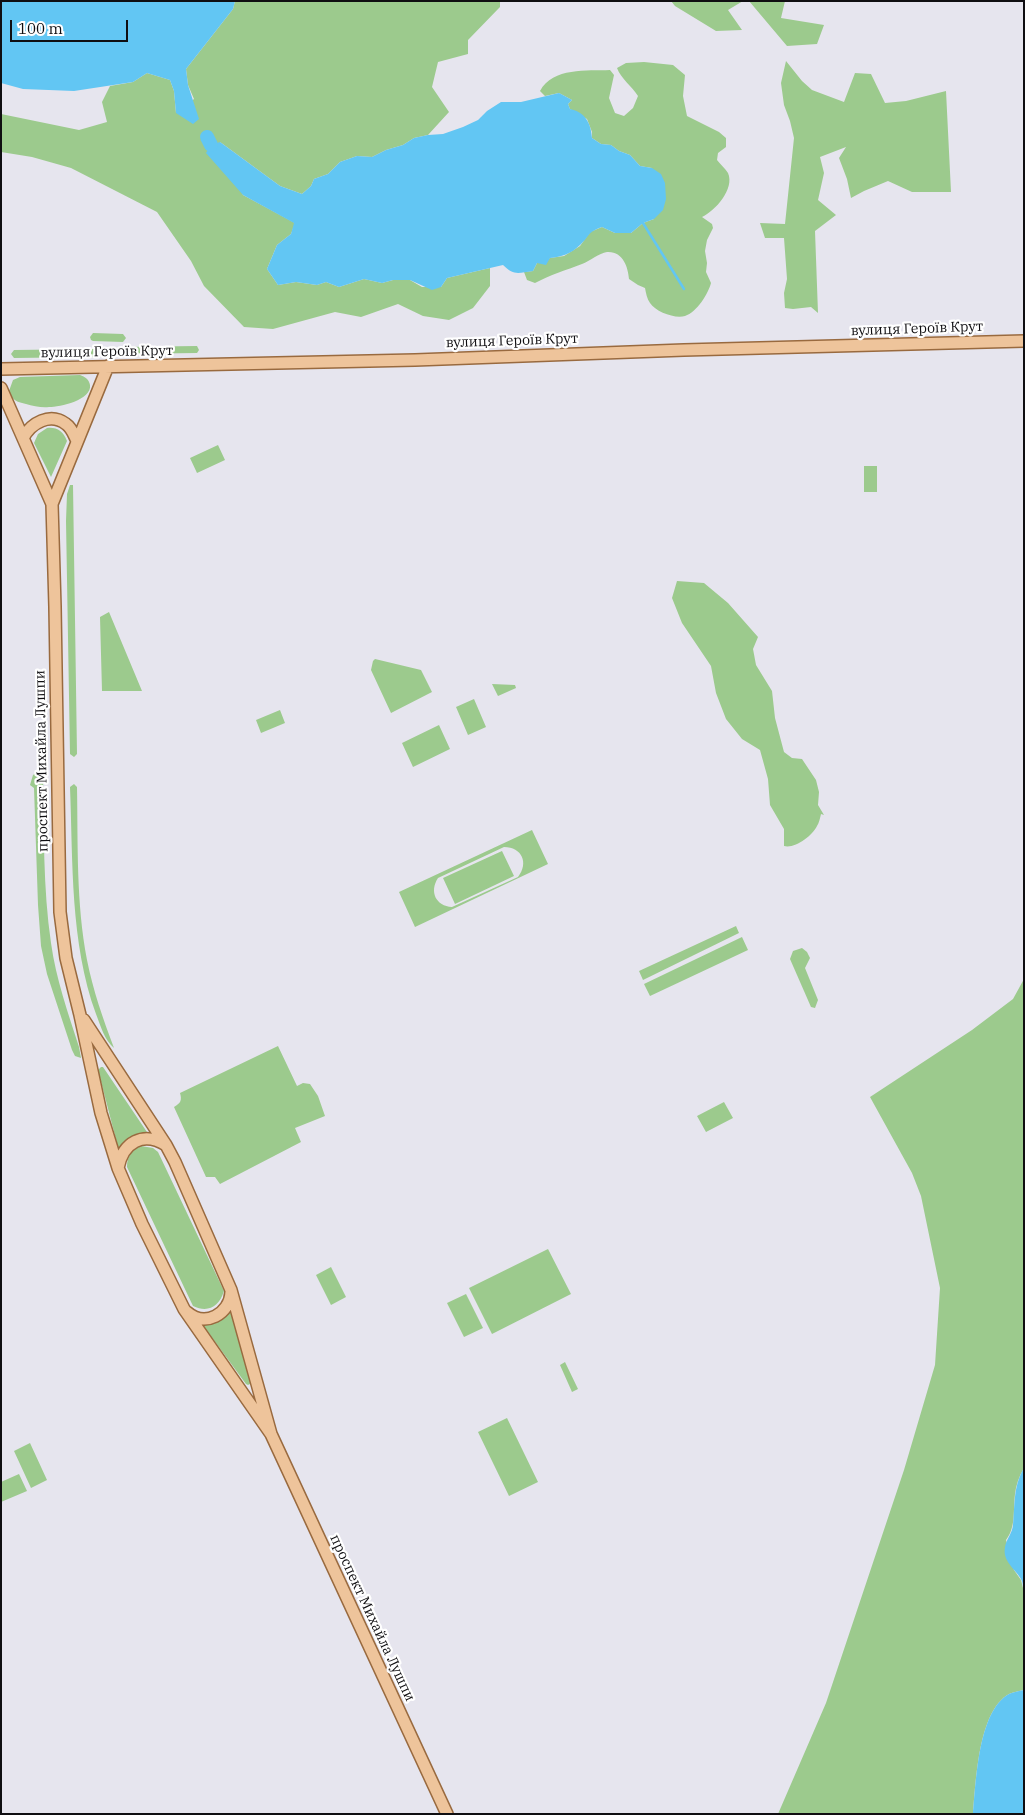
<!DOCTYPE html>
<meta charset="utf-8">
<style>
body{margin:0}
#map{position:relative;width:1025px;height:1815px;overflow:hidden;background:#e6e5ee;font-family:"IBM Plex Serif",serif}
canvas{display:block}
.frame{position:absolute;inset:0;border:2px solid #0f0e11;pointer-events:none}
.scale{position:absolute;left:10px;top:20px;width:118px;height:22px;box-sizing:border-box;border:2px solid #0f0e11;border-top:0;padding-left:6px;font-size:15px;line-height:18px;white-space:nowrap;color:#0f0e11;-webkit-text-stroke:4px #fff;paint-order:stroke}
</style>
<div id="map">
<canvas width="1025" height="1815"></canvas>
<div class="frame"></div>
<div class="scale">100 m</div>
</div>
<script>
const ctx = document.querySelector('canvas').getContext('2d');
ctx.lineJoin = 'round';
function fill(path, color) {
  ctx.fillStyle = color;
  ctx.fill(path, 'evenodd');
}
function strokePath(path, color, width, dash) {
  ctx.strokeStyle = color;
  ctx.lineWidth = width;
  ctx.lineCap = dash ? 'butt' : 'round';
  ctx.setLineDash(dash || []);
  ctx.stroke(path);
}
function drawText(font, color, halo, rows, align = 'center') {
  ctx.font = font + ' "IBM Plex Serif",serif';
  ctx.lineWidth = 4.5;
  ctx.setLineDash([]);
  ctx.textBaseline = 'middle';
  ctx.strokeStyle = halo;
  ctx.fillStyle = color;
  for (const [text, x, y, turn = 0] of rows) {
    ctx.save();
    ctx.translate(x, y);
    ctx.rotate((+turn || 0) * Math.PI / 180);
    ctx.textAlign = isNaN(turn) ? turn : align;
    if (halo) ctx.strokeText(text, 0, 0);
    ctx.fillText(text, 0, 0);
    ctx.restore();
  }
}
const green = new Path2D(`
 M 235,1 L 500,1 L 500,7 L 468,40 L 468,54 L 438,62 L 432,87 L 449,112 L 428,135 L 414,138 L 403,145 L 386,150 L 372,157 L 357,156 L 340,162 L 328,174 L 314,179 L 311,186 L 302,194 L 280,186 L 220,142 L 243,195 L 295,223 L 291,234 L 277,245 L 267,269 L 278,285 L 296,282 L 317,285 L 326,282 L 339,287 L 364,279 L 382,283 L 393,280 L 410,280 L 422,287 L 441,287 L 447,278 L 490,268 L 490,286 L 473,308 L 449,320 L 423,316 L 398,304 L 361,317 L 335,312 L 273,329 L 244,327 L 204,286 L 191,261 L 157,212 L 71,168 L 32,157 L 1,152 L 1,114 L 79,130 L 107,122 L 102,102 L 110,86 L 133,82 L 147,73 L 170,80 L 174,91 L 176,113 L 194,99 L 188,85 L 186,69 L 233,9 Z
 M 671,1 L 743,1 L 728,10 L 742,30 L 716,31 L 675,6 Z
 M 749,1 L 785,1 L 781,18 L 824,25 L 817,44 L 787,46 Z
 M 786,61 L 802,81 L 812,90 L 844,102 L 855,73 L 871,74 L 885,103 L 906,101 L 946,91 L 951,192 L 912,192 L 888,181 L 864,191 L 851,198 L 847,179 L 839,158 L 846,147 L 820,157 L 824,173 L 818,200 L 836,215 L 815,231 L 818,313 L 811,307 L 793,309 L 785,308 L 784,293 L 787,279 L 784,238 L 765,238 L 760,223 L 785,224 L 794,138 L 790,121 L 784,105 L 781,83 Z
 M 644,62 L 673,65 L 685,75 L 683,96 L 687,116 L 719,132 L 726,138 L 726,147 L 718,153 L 717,160 C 720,164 725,168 728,173 C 735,189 715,211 702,217 L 712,224 L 713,228 L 707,240 L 705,251 L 707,263 L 706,272 L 711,283 C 708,294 697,312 685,316 C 675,319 656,312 650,303 C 647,299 646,293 645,288 L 638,285 L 629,279 C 628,267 623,251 607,252 C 599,253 590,261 582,264 C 566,270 550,275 535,283 L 527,280 L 524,272 L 533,271 L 537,263 L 550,258 L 564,256 L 580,246 L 590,232 L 602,227 L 615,233 L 631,233 L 643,223 L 654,219 L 652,168 L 640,166 L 630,155 L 619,151 L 611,145 L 601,144 L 592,138 L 592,132 L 587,119 L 570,109 L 568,104 L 572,100 L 559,93 L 545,96 L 540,91 C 553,67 587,71 610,70 L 614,75 L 609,98 L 615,113 L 624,116 L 633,108 L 638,96 C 632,86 621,79 617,68 L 626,63 Z
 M 93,333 L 123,334 L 126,338 L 123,342 L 93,341 L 91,340 L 90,337 Z
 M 197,346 L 199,350 L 197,353 L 122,354 L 119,350 L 122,347 Z
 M 95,349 L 98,353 L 95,357 L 14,358 L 11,354 L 14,350 Z
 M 80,375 C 85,377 89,379 90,385 C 92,400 60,407 49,407 C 42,408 33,406 26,404 C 18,402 12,401 9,391 L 13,380 L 20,377 Z
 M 47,428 C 57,427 63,431 67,441 L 51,477 L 34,443 L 38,434 Z
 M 218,445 L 225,460 L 197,473 L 190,458 Z
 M 864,466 L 877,466 L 877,492 L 864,492 Z
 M 70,485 L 73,485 L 77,754 L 74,757 L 70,754 L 66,521 L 67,494 Z
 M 677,581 L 704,583 L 728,603 L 758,637 L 753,649 L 756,665 L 772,691 L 775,718 L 784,752 L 792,758 L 802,759 L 816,780 L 819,792 L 818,805 L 824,815 L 821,814 C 820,818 819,823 817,826 C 812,836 795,849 784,846 L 784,829 L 770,805 L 768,779 L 760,750 L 742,739 L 726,719 L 716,693 L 711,666 L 682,623 L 672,598 Z
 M 109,612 L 142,691 L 102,691 L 100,617 Z
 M 375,659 L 421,670 L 432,692 L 391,713 L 371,670 L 373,661 Z
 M 492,684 L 515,685 L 516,688 L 498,696 Z
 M 474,699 L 486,727 L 468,735 L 456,707 Z
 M 280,710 L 285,723 L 261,733 L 256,720 Z
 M 439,725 L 450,749 L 413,767 L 402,743 Z
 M 36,773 L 41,773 L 43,775 C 44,831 43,888 51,943 C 56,979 68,1013 79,1047 L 81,1058 L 75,1056 L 72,1050 L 47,974 L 41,946 L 38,905 L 34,788 L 30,785 L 33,775 Z
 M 74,784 L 77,787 C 78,844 76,903 87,960 C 93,990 103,1019 114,1048 C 104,1039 101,1027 96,1014 C 70,942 73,863 70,787 Z
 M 532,830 L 548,864 L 415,927 L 399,892 ZM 504,847 C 522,847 529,863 518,877 L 452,907 C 436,906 429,892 438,878 Z
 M 502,851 L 514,876 L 455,904 L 443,878 Z
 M 736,926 L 739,933 L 643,980 L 639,971 Z
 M 742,937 L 748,950 L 650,996 L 644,984 Z
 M 802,948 L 807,952 L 810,958 L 805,968 L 818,1000 L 815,1008 L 811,1007 L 790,959 L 793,951 Z
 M 1024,979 L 1024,1468 C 1019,1476 1016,1485 1015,1494 C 1013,1511 1016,1527 1006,1540 L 1014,1570 L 1021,1580 L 1024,1592 L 1024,1690 C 1019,1691 1013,1692 1009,1694 C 978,1711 976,1782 973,1814 L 778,1814 L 826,1703 L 904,1470 L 935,1365 L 940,1288 L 921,1196 L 912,1173 L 870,1097 L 972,1030 L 1013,999 Z
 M 278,1046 L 297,1086 L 303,1083 L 310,1084 L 318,1096 L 325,1116 L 295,1128 L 301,1142 L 220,1184 L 215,1177 L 206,1177 L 174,1107 C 181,1103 182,1100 180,1093 Z
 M 101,1067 L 103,1067 L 149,1135 C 134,1135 126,1139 119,1151 L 98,1070 Z
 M 724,1102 L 733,1118 L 706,1132 L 697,1116 Z
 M 141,1146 L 153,1148 L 158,1152 L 224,1291 C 219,1307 208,1313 193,1306 L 127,1167 C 127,1156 132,1150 141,1146 Z
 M 548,1249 L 571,1294 L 492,1334 L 469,1288 Z
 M 331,1267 L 346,1297 L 331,1305 L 316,1275 Z
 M 466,1294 L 483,1328 L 464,1337 L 447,1303 Z
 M 233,1308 L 252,1383 L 248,1385 L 246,1384 L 202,1324 C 216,1323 224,1319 233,1308 Z
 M 565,1362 L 578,1389 L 572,1392 L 560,1365 Z
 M 507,1418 L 538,1482 L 509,1496 L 478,1432 Z
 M 30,1443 L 47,1480 L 31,1488 L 14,1451 Z
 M 19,1474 L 27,1491 L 1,1502 L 1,1482 Z`);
const water = new Path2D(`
 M 1,1 L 235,1 L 233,9 L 186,69 L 188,85 L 199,119 L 193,124 L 176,113 L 174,91 L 170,80 L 147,73 L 133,82 L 74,91 L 23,89 L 1,83 Z
 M 559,93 L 572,100 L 568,104 L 570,109 C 585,112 591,123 592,138 L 601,144 L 611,145 L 619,151 L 630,155 L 640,166 L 652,168 L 661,174 L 665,183 L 666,199 L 663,210 L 654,219 L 643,223 L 631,233 L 615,233 L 602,227 C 586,233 591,235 580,245 C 571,254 561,257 550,258 L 546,265 L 537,263 L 533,271 C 518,273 514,276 503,265 L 447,278 L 441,287 L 432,290 L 410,280 L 393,280 L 382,283 L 364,279 L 339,287 L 326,282 L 317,285 L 296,282 L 278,285 L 267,269 L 277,245 L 291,234 L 294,223 L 243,195 L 206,153 L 211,145 L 220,142 L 280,186 L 302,194 L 311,186 L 314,179 L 328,174 L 340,162 L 357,156 L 372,157 L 386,150 L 403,145 L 414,138 L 428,135 L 443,134 L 463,127 L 478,120 L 487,111 L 501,102 L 521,102 Z
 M 1024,1468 L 1024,1592 C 1023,1589 1023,1584 1022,1581 C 1018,1572 1007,1565 1005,1555 C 1003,1541 1012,1536 1013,1525 C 1015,1505 1013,1487 1024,1468 Z
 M 1024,1690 L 1024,1814 L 973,1814 C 976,1782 978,1711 1009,1694 C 1013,1692 1019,1691 1024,1690 Z`);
const stream = new Path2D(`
 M 643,223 L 684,289`);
const river = new Path2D(`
 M 207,137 L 211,145`);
const major = new Path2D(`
 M 1,369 L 415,360 L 684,350 L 1024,341
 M 1,388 L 52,504 L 55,607 L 60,912 L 66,958 L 80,1015 L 101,1113 L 118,1168 L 142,1224 L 184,1309 L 271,1434
 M 23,438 C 31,423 50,412 66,424 C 72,428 74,435 77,441
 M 52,504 L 108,366
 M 84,1020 L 166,1145 L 175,1162 L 231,1290 L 271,1434 L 447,1814
 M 118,1168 C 123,1142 143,1131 166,1145
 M 187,1312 C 205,1328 230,1314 231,1292`);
const streetNames = [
 ["вулиця Героїв Крут",917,329,-2],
 ["вулиця Героїв Крут",512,341,-2],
 ["вулиця Героїв Крут",107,352,-1],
 ["проспект Михайла Лушпи",42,761,-91],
 ["проспект Михайла Лушпи",372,1618,65]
];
fill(green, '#9cca8d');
fill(water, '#62c6f3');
strokePath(stream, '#62c6f3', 2.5);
strokePath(river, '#62c6f3', 14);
strokePath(major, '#996a3f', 14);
strokePath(major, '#eec49b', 11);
drawText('14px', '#0f0e11', '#fff', streetNames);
</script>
